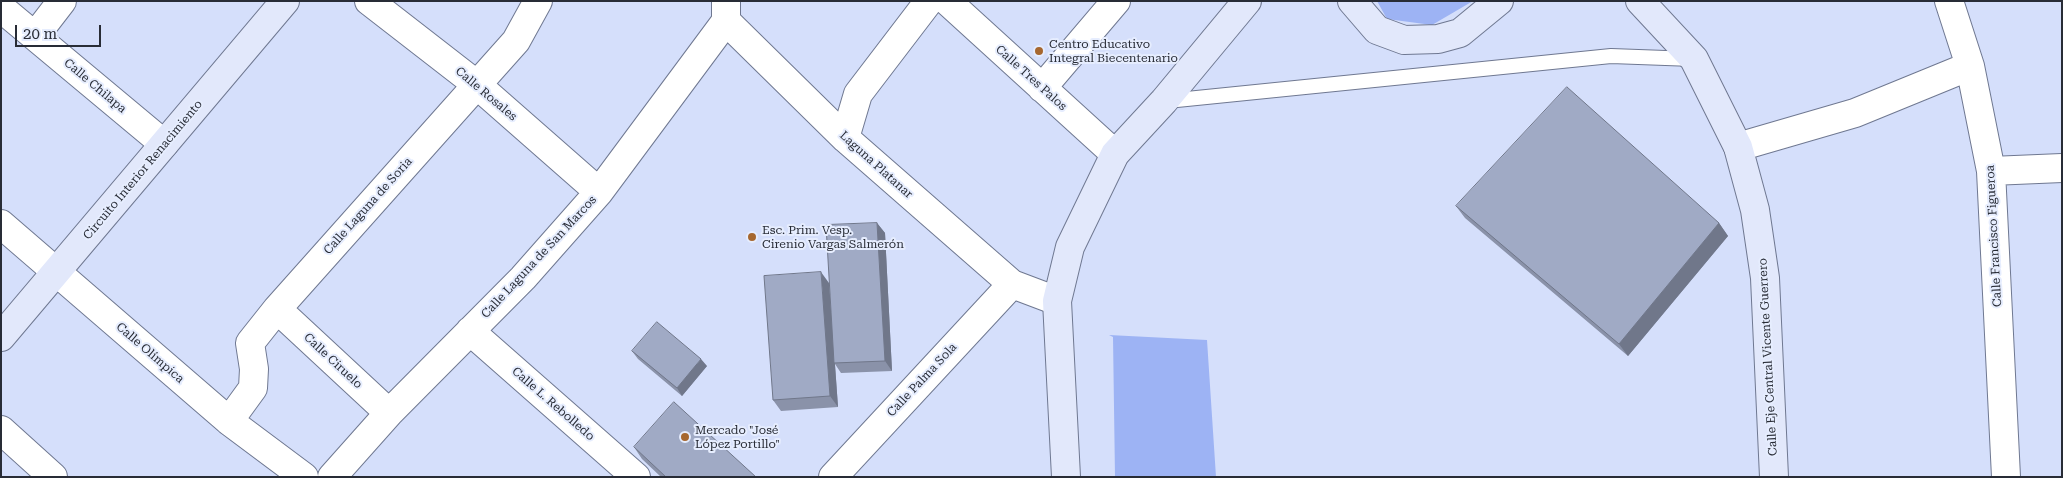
<!DOCTYPE html>
<meta charset="utf-8">
<style>
body{margin:0}
#map{position:relative;width:2063px;height:478px;overflow:hidden;background:#d5dffb;font-family:"Roboto Serif",serif}
canvas{display:block}
.frame{position:absolute;inset:0;border:2px solid #282c36;pointer-events:none}
.scale{position:absolute;left:15px;top:25px;width:86px;height:22px;box-sizing:border-box;border:2px solid #282c36;border-top:0;padding-left:6px;font-size:15px;line-height:18px;white-space:nowrap;color:#282c36;-webkit-text-stroke:4px #e6edfe;paint-order:stroke}
</style>
<div id="map">
<canvas width="2063" height="478"></canvas>
<div class="frame"></div>
<div class="scale">20 m</div>
</div>
<script>
const ctx = document.querySelector('canvas').getContext('2d');
ctx.lineJoin = 'round';
function fill(path, color) {
  ctx.fillStyle = color;
  ctx.fill(path, 'evenodd');
}
function strokePath(path, color, width, dash) {
  ctx.strokeStyle = color;
  ctx.lineWidth = width;
  ctx.lineCap = dash ? 'butt' : 'round';
  ctx.setLineDash(dash || []);
  ctx.stroke(path);
}
function drawText(font, color, halo, rows, align = 'center') {
  ctx.font = font + ' "Roboto Serif",serif';
  ctx.lineWidth = 4;
  ctx.setLineDash([]);
  ctx.textBaseline = 'middle';
  ctx.strokeStyle = halo;
  ctx.fillStyle = color;
  for (const [text, x, y, turn = 0] of rows) {
    ctx.save();
    ctx.translate(x, y);
    ctx.rotate((+turn || 0) * Math.PI / 180);
    ctx.textAlign = isNaN(turn) ? turn : align;
    if (halo) ctx.strokeText(text, 0, 0);
    ctx.fillText(text, 0, 0);
    ctx.restore();
  }
}
const green = new Path2D(`
 M 1377,1 L 1473,1 L 1432,25 L 1387,19 Z
 M 1109,335 L 1207,340 L 1216,477 L 1115,477 L 1113,337 Z`);
const lane = new Path2D(`
 M 1167,101 L 1611,56 L 1693,59`);
const street = new Path2D(`
 M 369,1 L 476,84 L 599,192
 M 726,1 L 726,21 L 845,138 L 1012,284 L 1057,301
 M 947,1 L 1115,154
 M 1949,1 L 1970,66 L 1991,171 L 2006,477
 M 1,8 L 164,144
 M 35,36 L 62,1
 M 1042,88 L 1116,1
 M 845,138 L 858,94 L 929,1
 M 1738,147 L 1855,113 L 1970,66
 M 1991,171 L 2062,168
 M 1,224 L 229,421 L 304,477
 M 277,309 L 389,413
 M 470,331 L 636,477
 M 229,421 L 253,388 L 254,369 L 250,343 L 277,309 L 516,41 L 538,1
 M 1,430 L 53,477
 M 332,477 L 389,413 L 523,278 L 599,192 L 726,21
 M 833,477 L 1012,284`);
const secondary = new Path2D(`
 M 1352,1 L 1377,30 L 1404,40 L 1438,39 L 1460,33 L 1499,1
 M 1640,1 L 1694,59 L 1738,147 L 1755,210 L 1765,278 L 1774,477
 M 1,337 L 285,1
 M 1066,477 L 1057,301 L 1070,247 L 1115,154 L 1164,101 L 1247,1`);
const wall = new Path2D(`
 M 1456,206 L 1719,223 L 1728,236 L 1628,356 L 1465,218 Z
 M 877,223 L 885,233 L 892,371 L 841,373 L 835,364 L 838,407 L 781,411 L 773,400 L 829,283 L 832,322 Z
 M 632,351 L 707,366 L 682,396 L 638,359 Z
 M 634,447 L 756,477 L 661,477 L 642,459 Z`);
const shadedWall = new Path2D(`
 M 877,223 L 885,233 L 892,371 L 885,361 Z
 M 1719,223 L 1728,236 L 1628,356 L 1619,344 Z
 M 821,272 L 829,283 L 838,407 L 830,396 Z
 M 701,359 L 707,366 L 682,396 L 677,388 Z`);
const building = new Path2D(`
 M 1567,87 L 1719,223 L 1619,344 L 1456,206 Z
 M 877,223 L 885,361 L 834,363 L 826,225 Z
 M 821,272 L 830,396 L 773,400 L 764,276 Z
 M 657,322 L 701,359 L 677,388 L 632,351 Z
 M 674,402 L 756,477 L 666,477 L 634,447 Z`);
const markers = [
 [1039,51,5,"#a6672f"],
 [752,237,5,"#a6672f"],
 [685,437,5,"#a6672f"]
];
const poiNames = [
 ["Centro Educativo",1049,44],
 ["Integral Biecentenario",1049,58],
 ["Esc. Prim. Vesp.",762,230],
 ["Cirenio Vargas Salmerón",762,244],
 ["Mercado \"José",695,430],
 ["López Portillo\"",695,444]
];
const streetNames = [
 ["Calle Tres Palos",1031,78,42],
 ["Calle Chilapa",95,86,40],
 ["Calle Rosales",486,94,40],
 ["Laguna Platanar",876,165,42],
 ["Circuito Interior Renacimiento",143,170,-50],
 ["Calle Laguna de Soria",368,206,-48],
 ["Calle Francisco Figueroa",1994,236,-93],
 ["Calle Laguna de San Marcos",539,257,-47],
 ["Calle Olímpica",150,353,41],
 ["Calle Eje Central Vicente Guerrero",1768,357,-93],
 ["Calle Ciruelo",333,361,43],
 ["Calle Palma Sola",922,380,-47],
 ["Calle L. Rebolledo",553,404,41]
];
fill(green, '#9db3f4');
strokePath(lane, '#6f7891', 16);
strokePath(street, '#6f7891', 30);
strokePath(secondary, '#6f7891', 30);
strokePath(lane, '#fff', 14);
strokePath(street, '#fff', 28);
strokePath(secondary, '#e2e8fb', 28);
fill(wall, '#8a92a9');
fill(shadedWall, '#70778a');
fill(building, '#a0aac5');
strokePath(building, '#70778a', 1);
for (const [x, y, r, color] of markers) {
  const dot = new Path2D();
  dot.arc(x, y, r, 0, 2 * Math.PI);
  ctx.fillStyle = color;
  ctx.fill(dot);
  strokePath(dot, '#e6edfe', 2);
}
drawText('12px', '#282c36', '#e6edfe', poiNames, 'left');
drawText('12px', '#282c36', '#e6edfe', streetNames);
</script>
